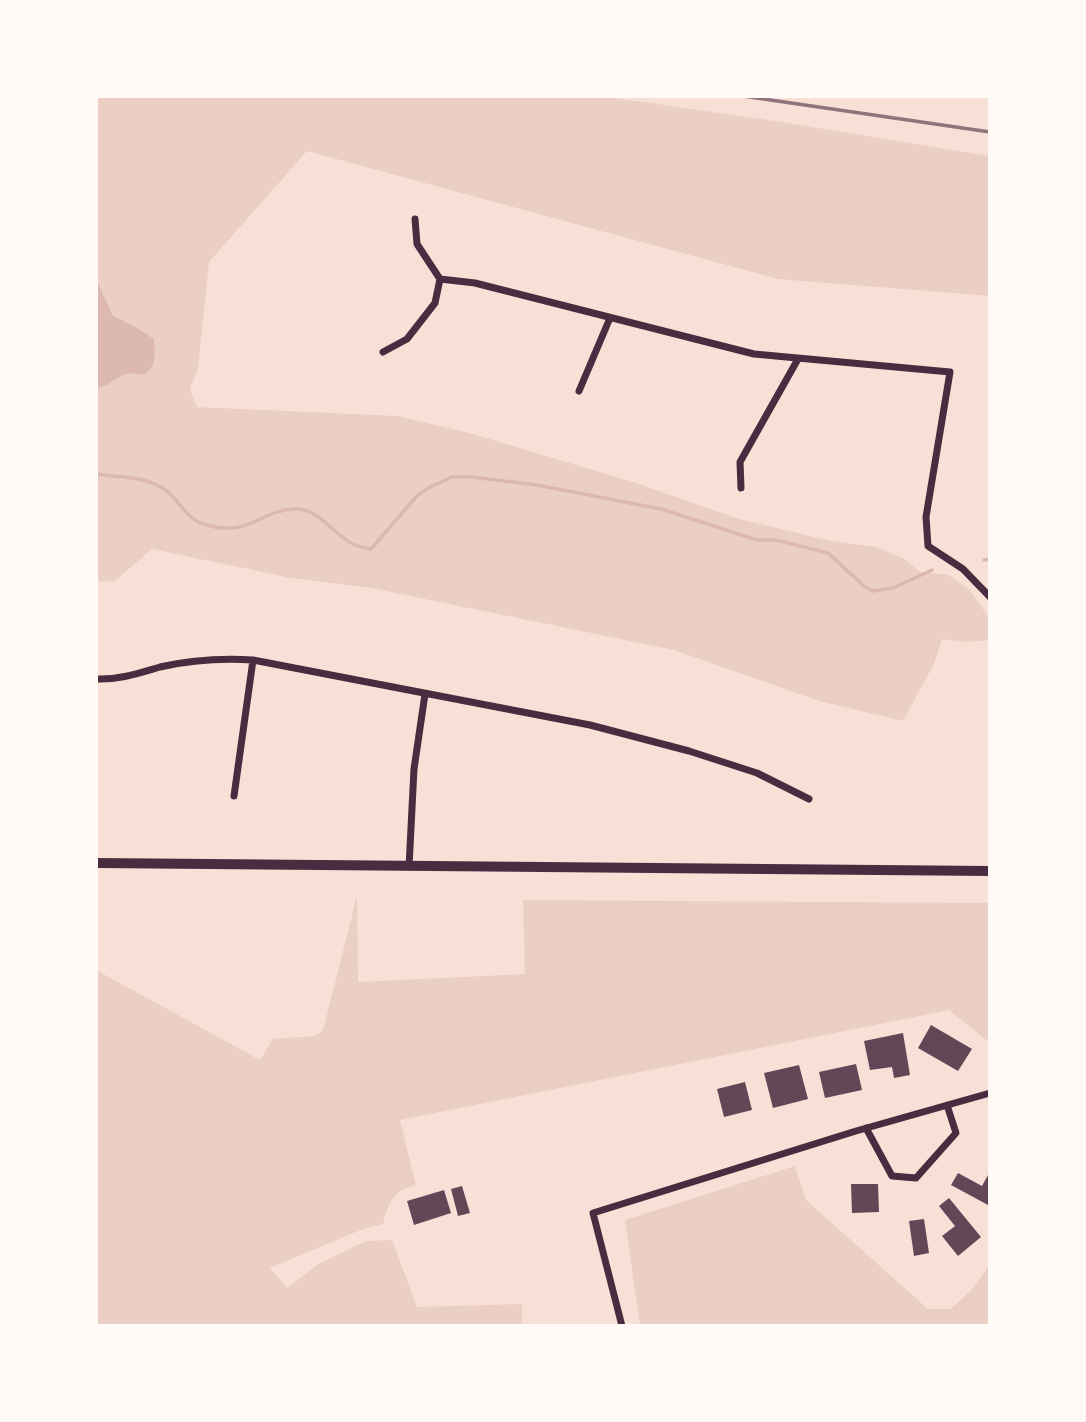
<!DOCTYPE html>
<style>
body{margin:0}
#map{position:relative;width:1086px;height:1422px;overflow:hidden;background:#f7e1d7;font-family:"DM Sans",sans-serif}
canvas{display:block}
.frame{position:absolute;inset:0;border:98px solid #fffaf5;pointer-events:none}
</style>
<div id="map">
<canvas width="1086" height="1422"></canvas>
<div class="frame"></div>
</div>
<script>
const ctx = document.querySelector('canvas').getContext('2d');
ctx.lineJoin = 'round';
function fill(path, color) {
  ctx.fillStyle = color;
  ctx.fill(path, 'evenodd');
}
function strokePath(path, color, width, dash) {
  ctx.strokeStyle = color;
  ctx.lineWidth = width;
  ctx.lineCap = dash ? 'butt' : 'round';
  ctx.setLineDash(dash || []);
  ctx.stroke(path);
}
const green = new Path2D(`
 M 96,96 L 602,96 L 775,121 L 990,156 L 990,296 L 778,279 L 307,151 L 209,262 L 198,368 L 190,389 L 197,407 L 398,416 L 473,434 L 633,482 L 739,519 L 831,541 L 876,547 L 903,558 L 920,572 L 949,575 L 969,589 L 990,619 L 990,640 L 966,642 L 942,639 L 934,664 L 903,721 L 819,701 L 674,650 L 371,588 L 291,578 L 152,549 L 115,581 L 96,582 Z
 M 357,896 L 358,982 L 525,974 L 523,900 L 990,903 L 990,1043 L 949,1010 L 400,1120 L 416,1185 C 392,1191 389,1202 383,1224 L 363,1229 L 270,1268 L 287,1288 L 318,1264 L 366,1241 L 392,1240 L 417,1307 L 522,1304 L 522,1326 L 96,1326 L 96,970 L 260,1060 L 273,1039 L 315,1036 L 323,1030 Z
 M 795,1166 L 806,1200 L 928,1309 L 951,1309 L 973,1288 L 990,1264 L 990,1326 L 640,1326 L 625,1220 Z`);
const water = new Path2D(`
 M 96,279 L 113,316 L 137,328 L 154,339 C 155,350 157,371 143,374 C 136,375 132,372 126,374 C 114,378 109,387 96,388 Z`);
const stream = new Path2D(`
 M 96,474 C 121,478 147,475 168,492 C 180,502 187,519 203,524 C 251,539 259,509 296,509 C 320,509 334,536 355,545 C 359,547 366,548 371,549 L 417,496 L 428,488 L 452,477 L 472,477 L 537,485 L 661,509 L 757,540 L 776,540 L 828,553 L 865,587 L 873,591 L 893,588 L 932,570
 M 984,560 L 990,559`);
const building = new Path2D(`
 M 931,1025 L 972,1049 L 958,1071 L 918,1048 Z
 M 903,1033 L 910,1075 L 894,1078 L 892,1067 L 870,1070 L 864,1041 Z
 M 856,1064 L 862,1090 L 825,1098 L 819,1072 Z
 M 799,1065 L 808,1099 L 773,1108 L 764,1073 Z
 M 745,1082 L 752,1110 L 724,1117 L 717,1089 Z
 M 958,1173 L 982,1186 L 988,1175 L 990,1176 L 988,1205 L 951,1185 Z
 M 851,1184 L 878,1184 L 879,1212 L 852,1213 Z
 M 462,1186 L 470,1213 L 458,1216 L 451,1189 Z
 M 444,1190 L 451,1213 L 414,1225 L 407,1201 Z
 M 949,1198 L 981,1237 L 958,1256 L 942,1236 L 955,1226 L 939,1206 Z
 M 924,1219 L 929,1253 L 914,1256 L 909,1221 Z`);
const minor = new Path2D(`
 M 415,219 L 417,244 L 440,279 L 475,283 L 754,354 L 950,372 L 926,517 L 928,546 L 963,569 L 990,597
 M 383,352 L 407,339 L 435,303 L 440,279
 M 579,391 L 610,318
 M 741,488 L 740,462 L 798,359
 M 96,679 C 119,680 139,673 160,667 C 191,660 221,658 253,660 L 590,725 L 689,751 L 757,773 L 809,799
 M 234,796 L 253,660
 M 409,867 L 414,769 L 425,694
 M 866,1128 L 892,1176 L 916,1178 L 956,1133 L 947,1105
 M 622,1326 L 593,1213 L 856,1131 L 990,1093`);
const secondary = new Path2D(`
 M 96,863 L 990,871`);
const rail = new Path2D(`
 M 743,96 L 990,132`);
fill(green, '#ebcfc5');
fill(water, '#dcb8b0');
strokePath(stream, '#dcb8b0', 3.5);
fill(building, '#644757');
strokePath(minor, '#4a2c40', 7);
strokePath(secondary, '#4a2c40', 10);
strokePath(rail, '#8f747c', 3.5);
</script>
